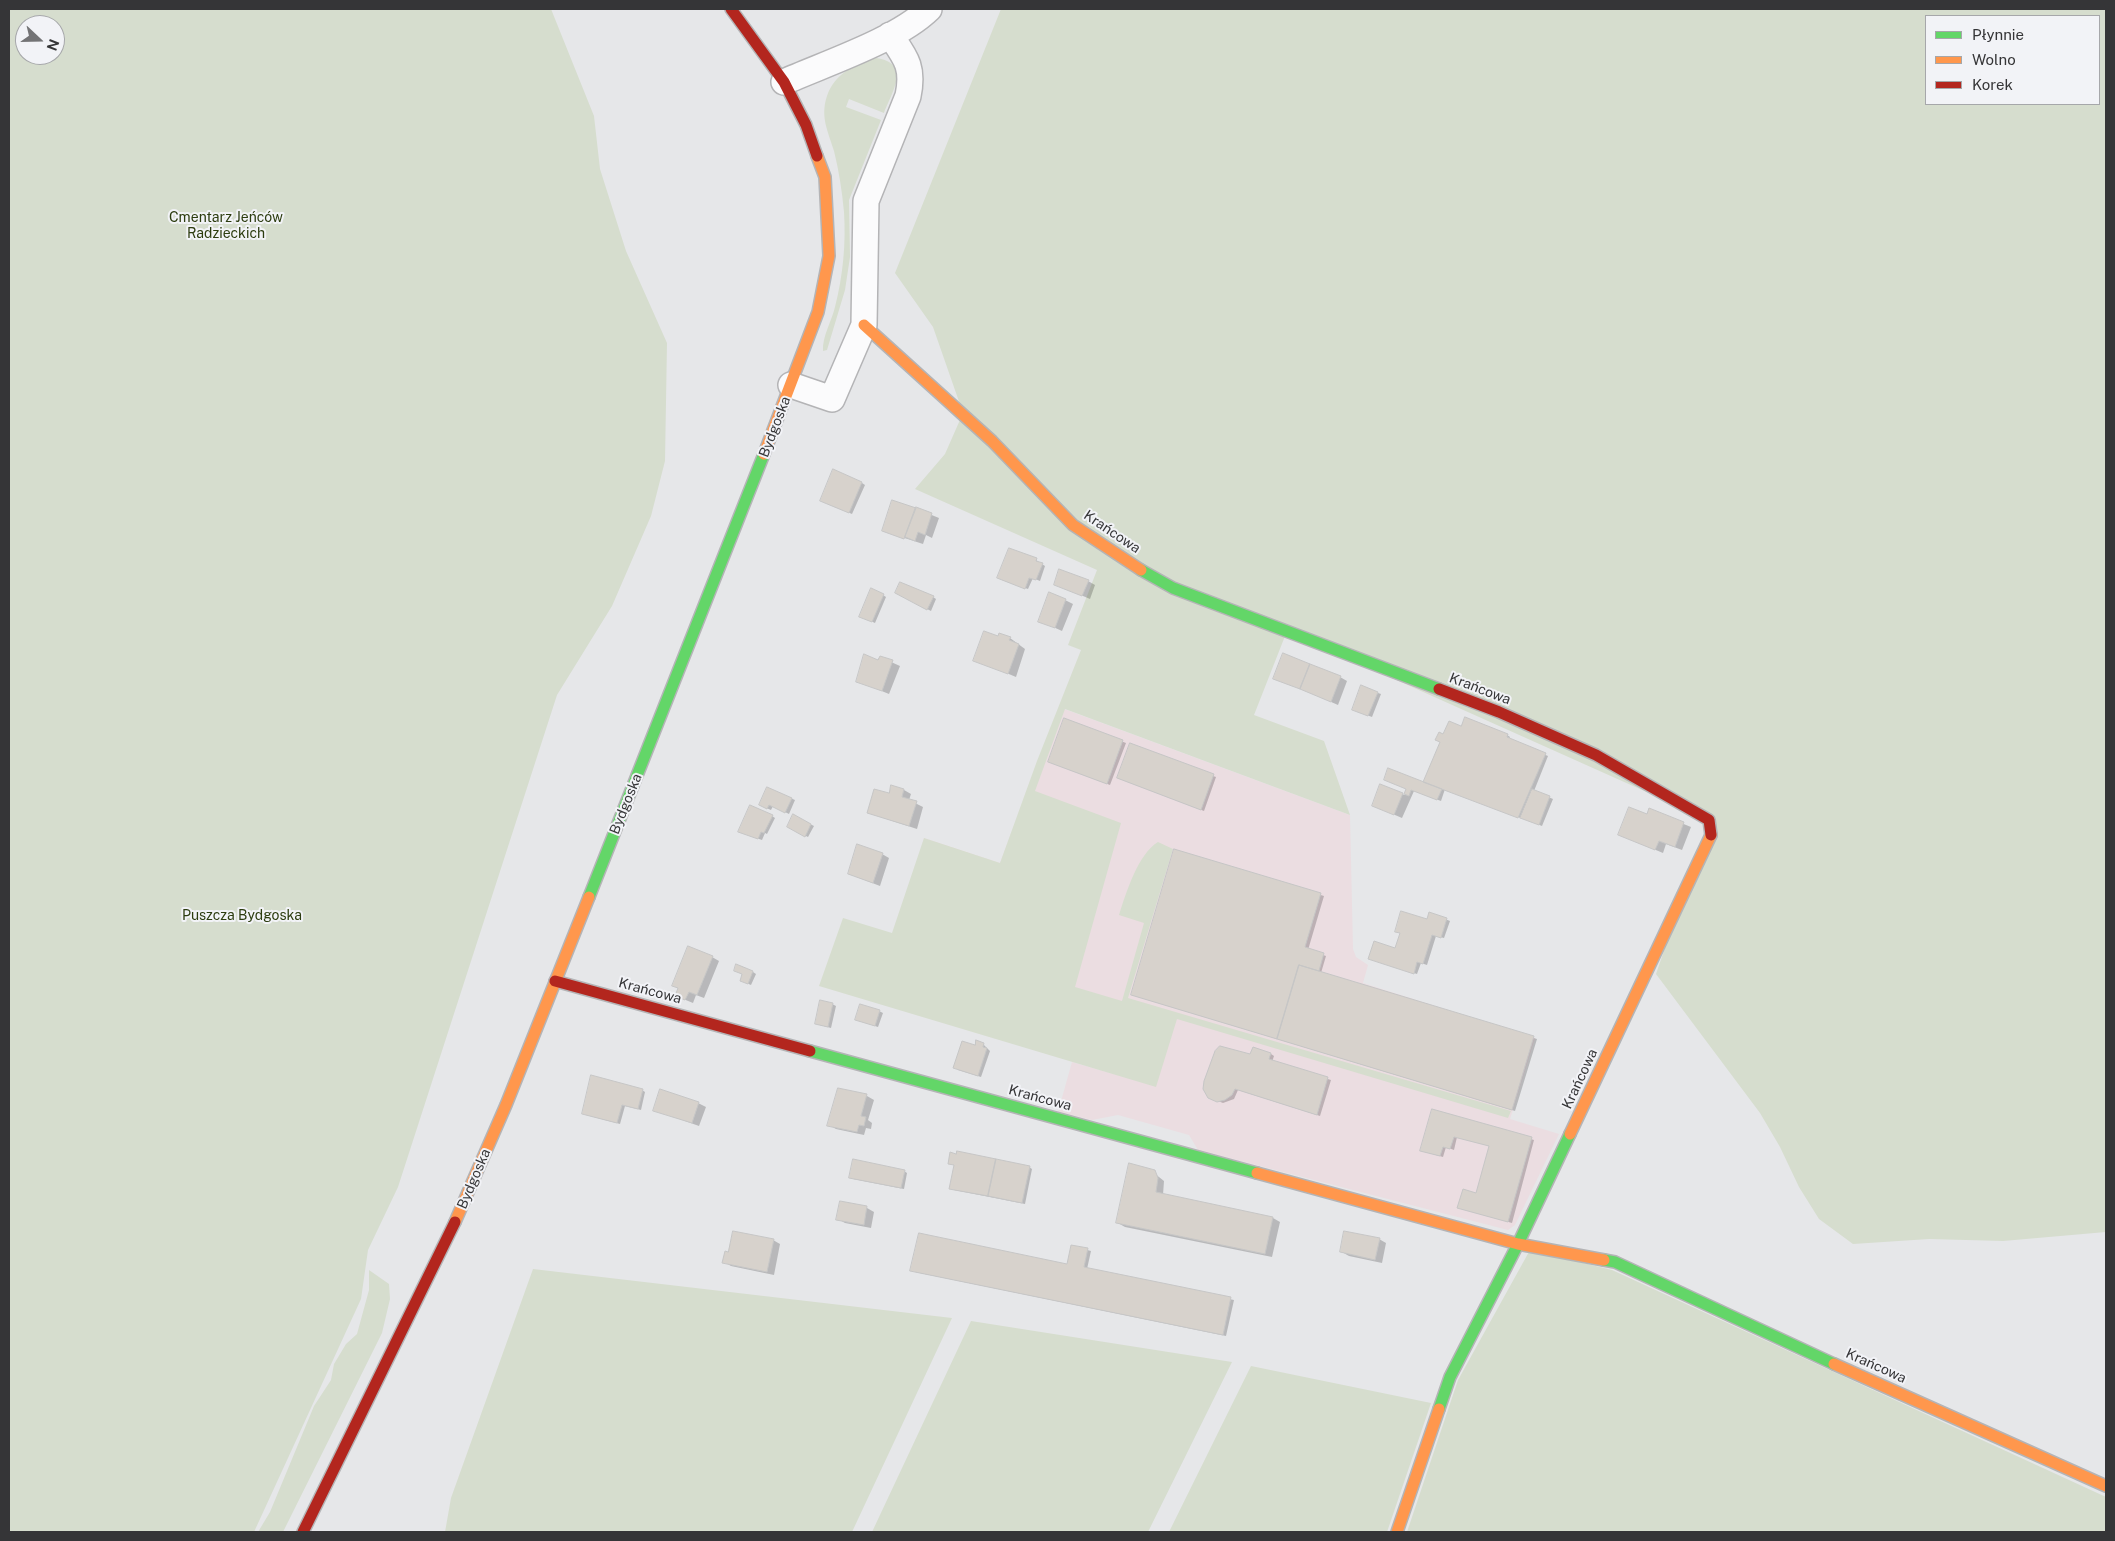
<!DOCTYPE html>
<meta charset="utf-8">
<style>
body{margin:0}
#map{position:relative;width:2115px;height:1541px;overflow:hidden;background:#e6e7e9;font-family:"Public Sans",sans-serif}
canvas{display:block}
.frame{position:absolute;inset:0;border:10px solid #353537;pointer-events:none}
.legend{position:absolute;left:1925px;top:15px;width:175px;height:90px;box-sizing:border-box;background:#f2f3f7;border:1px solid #a6a7aa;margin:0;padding:6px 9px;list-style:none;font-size:15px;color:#353537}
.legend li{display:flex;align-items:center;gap:10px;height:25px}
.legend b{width:25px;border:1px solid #a6a7aa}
.north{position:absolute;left:15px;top:15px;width:50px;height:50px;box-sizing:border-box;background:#f2f3f7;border:1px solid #a6a7aa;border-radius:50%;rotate:111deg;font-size:14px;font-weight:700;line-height:20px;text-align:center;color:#353537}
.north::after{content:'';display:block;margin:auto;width:18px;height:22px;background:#737375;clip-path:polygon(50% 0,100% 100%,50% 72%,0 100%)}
</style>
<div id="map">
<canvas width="2115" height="1541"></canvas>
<div class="frame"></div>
<ul class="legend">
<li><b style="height:6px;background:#63d668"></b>Płynnie</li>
<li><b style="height:6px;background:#ff974d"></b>Wolno</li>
<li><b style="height:6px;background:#b3261e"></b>Korek</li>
</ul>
<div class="north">N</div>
</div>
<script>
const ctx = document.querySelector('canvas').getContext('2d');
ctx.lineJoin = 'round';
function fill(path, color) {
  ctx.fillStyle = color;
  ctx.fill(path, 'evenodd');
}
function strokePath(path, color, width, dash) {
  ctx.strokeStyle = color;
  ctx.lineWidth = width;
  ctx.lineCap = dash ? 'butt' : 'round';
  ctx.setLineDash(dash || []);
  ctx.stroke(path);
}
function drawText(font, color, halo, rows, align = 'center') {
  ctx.font = font + ' "Public Sans",sans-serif';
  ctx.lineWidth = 4;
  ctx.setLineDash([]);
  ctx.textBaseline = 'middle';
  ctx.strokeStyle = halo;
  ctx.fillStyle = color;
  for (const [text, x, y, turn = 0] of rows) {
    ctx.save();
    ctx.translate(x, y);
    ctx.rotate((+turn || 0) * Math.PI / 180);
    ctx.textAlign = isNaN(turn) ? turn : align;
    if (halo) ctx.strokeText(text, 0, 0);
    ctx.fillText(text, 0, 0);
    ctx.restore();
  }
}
const industrial = new Path2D(`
 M 1059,707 L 1350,815 L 1353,949 L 1356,957 L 1368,965 L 1363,983 L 1535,1038 L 1510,1119 L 1559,1134 L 1515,1225 L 1508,1230 L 1198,1150 L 1189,1135 L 1118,1115 L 1092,1120 L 1058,1112 L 1072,1062 L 1156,1086 L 897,935 L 924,838 L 1000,863 Z`);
const green = new Path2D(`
 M 9,9 L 551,9 L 594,116 L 600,169 L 626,251 L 667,343 L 665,461 L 651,516 L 612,606 L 557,695 L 398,1187 L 368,1250 L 361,1299 L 254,1532 L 9,1532 ZM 25,25 L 55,25 L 55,55 L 25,55 Z
 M 1001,9 L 2106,9 L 2106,1232 L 2003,1241 L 1929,1239 L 1853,1244 L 1819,1219 L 1799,1187 L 1780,1147 L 1760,1113 L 1656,974 L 1709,820 L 1287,631 L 1254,715 L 1324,741 L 1350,815 L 1065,709 L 1035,791 L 1121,823 L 1075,987 L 1122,1001 L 1144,923 L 1119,915 C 1126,893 1138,854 1158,842 L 1173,849 L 1128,998 L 1511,1111 L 1508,1118 L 1177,1019 L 1156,1087 L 819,986 L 843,918 L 892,933 L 924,838 L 1000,863 L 1037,761 L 1081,650 L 1068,645 L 1097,570 L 915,489 L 945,454 L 963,413 L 933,327 L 895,273 ZM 1926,16 L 2099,16 L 2099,104 L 1926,104 Z
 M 876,58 C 912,63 892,92 884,113 L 849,99 L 846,107 L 881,120 L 849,200 L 850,257 L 845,290 L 827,350 L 823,351 C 822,337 832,320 835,307 C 843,275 846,244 844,212 C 842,191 839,171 834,151 C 828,131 820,117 827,96 C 835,73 855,64 876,58 Z
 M 1530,1250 L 1612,1270 L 2106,1497 L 2106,1532 L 1407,1532 L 1458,1380 Z
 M 533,1269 L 952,1318 L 852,1532 L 445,1532 L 451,1498 Z
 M 369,1270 L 389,1284 L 390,1299 L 382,1333 L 283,1532 L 258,1532 L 270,1512 L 314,1406 L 331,1380 L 334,1364 L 346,1344 L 357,1334 L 369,1290 Z
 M 971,1321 L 1232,1362 L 1148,1532 L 872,1532 Z
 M 1251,1366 L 1431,1403 L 1387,1532 L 1169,1532 Z`);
const shadow = new Path2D(`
 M 862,483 L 865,485 L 852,514 L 824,502 Z
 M 917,509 L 939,518 L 932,538 L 926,535 L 923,544 L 883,531 Z
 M 1036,560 L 1045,566 L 1040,581 L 1033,578 L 1028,589 L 1002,580 Z
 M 1088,581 L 1095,585 L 1090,599 L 1055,584 Z
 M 896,593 L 933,597 L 936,599 L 931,611 Z
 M 883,595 L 886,597 L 875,623 L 864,618 Z
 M 1065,600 L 1073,604 L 1062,631 L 1040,621 Z
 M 999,638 L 1010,638 L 1025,649 L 1016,677 L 975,660 Z
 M 880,657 L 900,666 L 889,694 L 857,681 Z
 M 1340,677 L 1347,681 L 1338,705 L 1281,680 Z
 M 1378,693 L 1381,694 L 1372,717 L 1356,711 Z
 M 1065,720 L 1126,743 L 1110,785 L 1052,763 Z
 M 1462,728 L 1507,735 L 1510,737 L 1509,740 L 1548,756 L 1534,791 L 1553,799 L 1542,826 L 1445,789 L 1441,801 L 1414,791 L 1402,818 L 1381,809 L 1402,794 L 1405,795 L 1407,788 L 1424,783 L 1444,736 Z
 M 1213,776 L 1216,777 L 1204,811 L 1118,778 Z
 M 767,788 L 795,800 L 789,814 L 773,806 L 771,810 L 764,807 Z
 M 904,790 L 911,794 L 909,800 L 923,807 L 917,829 L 868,813 L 889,794 Z
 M 1649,810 L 1691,827 L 1682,850 L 1666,844 L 1663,853 L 1620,835 L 1647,815 Z
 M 772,816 L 775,818 L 767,834 L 765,833 L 762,840 L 742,833 Z
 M 794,816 L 814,826 L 808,837 L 788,827 Z
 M 1175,851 L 1324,896 L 1308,950 L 1326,956 L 1321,973 L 1537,1039 L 1515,1111 L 1132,995 Z
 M 882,854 L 889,858 L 880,886 L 849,874 Z
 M 1430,913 L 1450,921 L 1444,938 L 1436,936 L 1427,965 L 1421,963 L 1417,974 L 1370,959 L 1396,950 L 1428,921 Z
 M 712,957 L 719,961 L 704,998 L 696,995 L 693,1003 L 676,996 Z
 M 753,972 L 756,974 L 751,985 L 744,982 Z
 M 832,1004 L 836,1006 L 831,1028 L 816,1024 Z
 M 879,1011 L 883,1013 L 878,1027 L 859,1021 Z
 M 983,1044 L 990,1051 L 981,1077 L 958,1070 L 976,1046 Z
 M 1271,1054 L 1274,1056 L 1272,1062 L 1331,1080 L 1320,1116 L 1238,1090 L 1234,1099 L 1223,1103 L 1213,1099 L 1251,1056 Z
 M 838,1089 L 867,1096 L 874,1100 L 868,1120 L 872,1123 L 871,1129 L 866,1128 L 864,1135 L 836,1129 L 829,1125 Z
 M 642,1090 L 645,1092 L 641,1110 L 625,1106 L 620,1124 L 586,1115 Z
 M 698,1103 L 706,1107 L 699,1126 L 654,1110 Z
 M 1433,1111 L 1534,1140 L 1512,1223 L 1462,1209 L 1477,1194 L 1490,1146 L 1457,1137 L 1454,1150 L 1446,1147 L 1443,1157 L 1425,1152 Z
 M 949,1163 L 1029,1167 L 1032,1169 L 1025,1204 L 954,1190 L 955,1165 Z
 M 1149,1169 L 1164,1181 L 1163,1195 L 1273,1218 L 1280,1222 L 1272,1257 L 1125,1227 L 1118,1223 Z
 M 904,1171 L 907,1173 L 904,1189 L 853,1179 Z
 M 841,1202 L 867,1208 L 874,1212 L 871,1228 L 845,1223 L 838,1219 Z
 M 1379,1239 L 1386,1243 L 1382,1263 L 1349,1256 L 1342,1252 Z
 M 773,1240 L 780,1244 L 774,1275 L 731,1266 L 724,1262 Z
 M 1072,1246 L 1091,1251 L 1087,1269 L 1234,1300 L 1226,1336 L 915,1272 L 1068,1265 Z`);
const building = new Path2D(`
 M 833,469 L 862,482 L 849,513 L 820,501 Z
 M 892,500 L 916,508 L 904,539 L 882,531 Z
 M 916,507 L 932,513 L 925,535 L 918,532 L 915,541 L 905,537 Z
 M 1009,548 L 1037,558 L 1036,561 L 1043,563 L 1036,580 L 1029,578 L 1025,589 L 997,578 Z
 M 1059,569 L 1089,580 L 1082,596 L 1054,585 Z
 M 900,582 L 934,596 L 927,610 L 895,593 Z
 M 871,588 L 884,594 L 872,622 L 859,617 Z
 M 1049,592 L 1066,599 L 1055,628 L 1038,622 Z
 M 984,631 L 998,636 L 999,633 L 1011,637 L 1009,640 L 1019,644 L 1008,674 L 973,661 Z
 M 1283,653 L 1310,664 L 1300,689 L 1273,679 Z
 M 864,654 L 878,660 L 880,656 L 893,660 L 882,691 L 856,682 Z
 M 1310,664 L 1341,676 L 1331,702 L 1300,689 Z
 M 1361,685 L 1378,692 L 1368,716 L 1352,710 Z
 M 1465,717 L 1508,734 L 1507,737 L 1546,753 L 1518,818 L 1423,782 L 1440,742 L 1435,740 L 1439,732 L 1443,734 L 1449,721 L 1461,726 Z
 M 1064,718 L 1123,740 L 1107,784 L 1048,762 Z
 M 1130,743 L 1214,774 L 1201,810 L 1117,778 Z
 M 1388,768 L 1442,789 L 1437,800 L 1411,790 L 1409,796 L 1404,794 L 1406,789 L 1384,780 Z
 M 1380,784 L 1403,793 L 1394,815 L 1372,806 Z
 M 891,785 L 904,789 L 902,797 L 917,801 L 909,826 L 867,813 L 874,789 L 889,793 Z
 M 767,787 L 792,798 L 785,813 L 769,805 L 767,809 L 759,805 Z
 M 1532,789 L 1550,796 L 1539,825 L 1520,818 Z
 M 750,805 L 773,815 L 764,833 L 761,832 L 758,839 L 738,832 Z
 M 1629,807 L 1647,814 L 1649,808 L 1684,822 L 1675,847 L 1659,841 L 1655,850 L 1618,835 Z
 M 793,814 L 811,824 L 805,837 L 787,827 Z
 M 857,844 L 883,853 L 873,883 L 848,874 Z
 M 1174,849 L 1321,893 L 1305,947 L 1324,953 L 1319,971 L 1299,965 L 1277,1039 L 1131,995 Z
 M 1401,911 L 1427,919 L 1429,912 L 1447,918 L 1441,938 L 1432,935 L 1423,964 L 1417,962 L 1414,974 L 1368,959 L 1374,941 L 1395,948 L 1400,933 L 1395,932 Z
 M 688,946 L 713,956 L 697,995 L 689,992 L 685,1000 L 675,996 L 678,988 L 672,986 Z
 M 736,964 L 753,971 L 748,984 L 740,981 L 742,974 L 734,971 Z
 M 1299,965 L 1534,1036 L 1512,1110 L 1277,1039 Z
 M 820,1000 L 833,1003 L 828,1027 L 815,1024 Z
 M 860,1004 L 880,1010 L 875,1026 L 855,1020 Z
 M 976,1040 L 984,1043 L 983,1047 L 987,1048 L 978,1076 L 953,1068 L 962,1041 L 975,1045 Z
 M 1220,1046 L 1250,1054 L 1253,1047 L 1271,1053 L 1269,1059 L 1328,1077 L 1317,1115 L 1235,1089 L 1232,1095 L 1225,1100 L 1217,1102 L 1208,1098 L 1203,1089 L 1204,1081 L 1215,1051 Z
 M 591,1075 L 643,1089 L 638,1109 L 622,1105 L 617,1123 L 582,1114 Z
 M 838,1088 L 867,1094 L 861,1116 L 866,1117 L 864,1126 L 859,1125 L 857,1132 L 827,1126 Z
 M 660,1089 L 699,1102 L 692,1123 L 653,1111 Z
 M 1432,1109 L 1532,1137 L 1508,1222 L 1457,1208 L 1463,1189 L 1476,1193 L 1489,1146 L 1454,1137 L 1450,1149 L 1443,1147 L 1440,1156 L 1420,1151 Z
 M 957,1151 L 996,1159 L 988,1196 L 949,1189 L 954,1165 L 948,1164 L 950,1152 L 956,1154 Z
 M 853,1159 L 905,1170 L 901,1188 L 849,1178 Z
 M 996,1159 L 1030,1166 L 1022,1203 L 988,1196 Z
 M 1129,1163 L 1155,1170 L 1158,1178 L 1156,1192 L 1273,1217 L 1265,1254 L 1116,1223 Z
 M 840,1201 L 867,1206 L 864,1225 L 836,1220 Z
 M 733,1231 L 774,1239 L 767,1272 L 722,1263 L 725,1251 L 728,1252 Z
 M 1344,1231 L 1380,1238 L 1375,1260 L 1340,1252 Z
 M 919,1233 L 1067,1264 L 1071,1245 L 1088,1248 L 1084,1267 L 1231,1297 L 1223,1335 L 910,1271 Z`);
const street = new Path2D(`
 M 784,82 C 827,63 897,40 929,9
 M 791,385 L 832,399 L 864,325 L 866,201 L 908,96 C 914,67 906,58 890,35`);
const fast = new Path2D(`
 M 1141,570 L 1173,588 L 1439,689
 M 589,897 L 764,454
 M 810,1051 L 1257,1173
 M 1604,1260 L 1615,1262 L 1834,1364
 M 1439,1409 L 1450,1377 L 1518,1244 L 1570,1134`);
const slow = new Path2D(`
 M 864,325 L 992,441 L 1073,525 L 1141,570
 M 764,454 L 818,312 L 829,256 L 825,177 L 817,156
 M 1570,1134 L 1711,835
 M 1257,1173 L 1518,1244 L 1604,1260
 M 455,1222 L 506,1105 L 589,897
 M 1834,1364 L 2106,1486
 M 1397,1532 L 1439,1409`);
const jam = new Path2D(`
 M 731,9 L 784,82 L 806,125 L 817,156
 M 1439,689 L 1499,712 L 1596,755 L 1709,820 L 1711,835
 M 555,981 L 810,1051
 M 303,1532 L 455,1222`);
const parkNames = [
 ["Cmentarz Jeńców",226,218],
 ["Radzieckich",226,234],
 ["Puszcza Bydgoska",242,916]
];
const streetNames = [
 ["Bydgoska",775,427,-69],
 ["Krańcowa",1112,532,34],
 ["Krańcowa",1480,689,21],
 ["Bydgoska",626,804,-68],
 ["Krańcowa",650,991,15],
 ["Krańcowa",1580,1079,-65],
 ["Krańcowa",1040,1098,15],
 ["Bydgoska",474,1179,-67],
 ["Krańcowa",1876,1366,24]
];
fill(industrial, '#ebdde1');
fill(green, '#d6ddce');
fill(shadow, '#0003');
fill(building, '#d7d2cc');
strokePath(building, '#c6c6c6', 1);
strokePath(street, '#b4b4b6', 28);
strokePath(fast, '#b4b4b6', 14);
strokePath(slow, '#b4b4b6', 14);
strokePath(jam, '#b4b4b6', 14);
strokePath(street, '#fbfbfc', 25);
strokePath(fast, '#63d668', 11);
strokePath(slow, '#ff974d', 11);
strokePath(jam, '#b3261e', 11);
drawText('14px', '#2c3c0f', '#f2f3f7', parkNames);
drawText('14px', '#353537', '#f2f3f7', streetNames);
</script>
